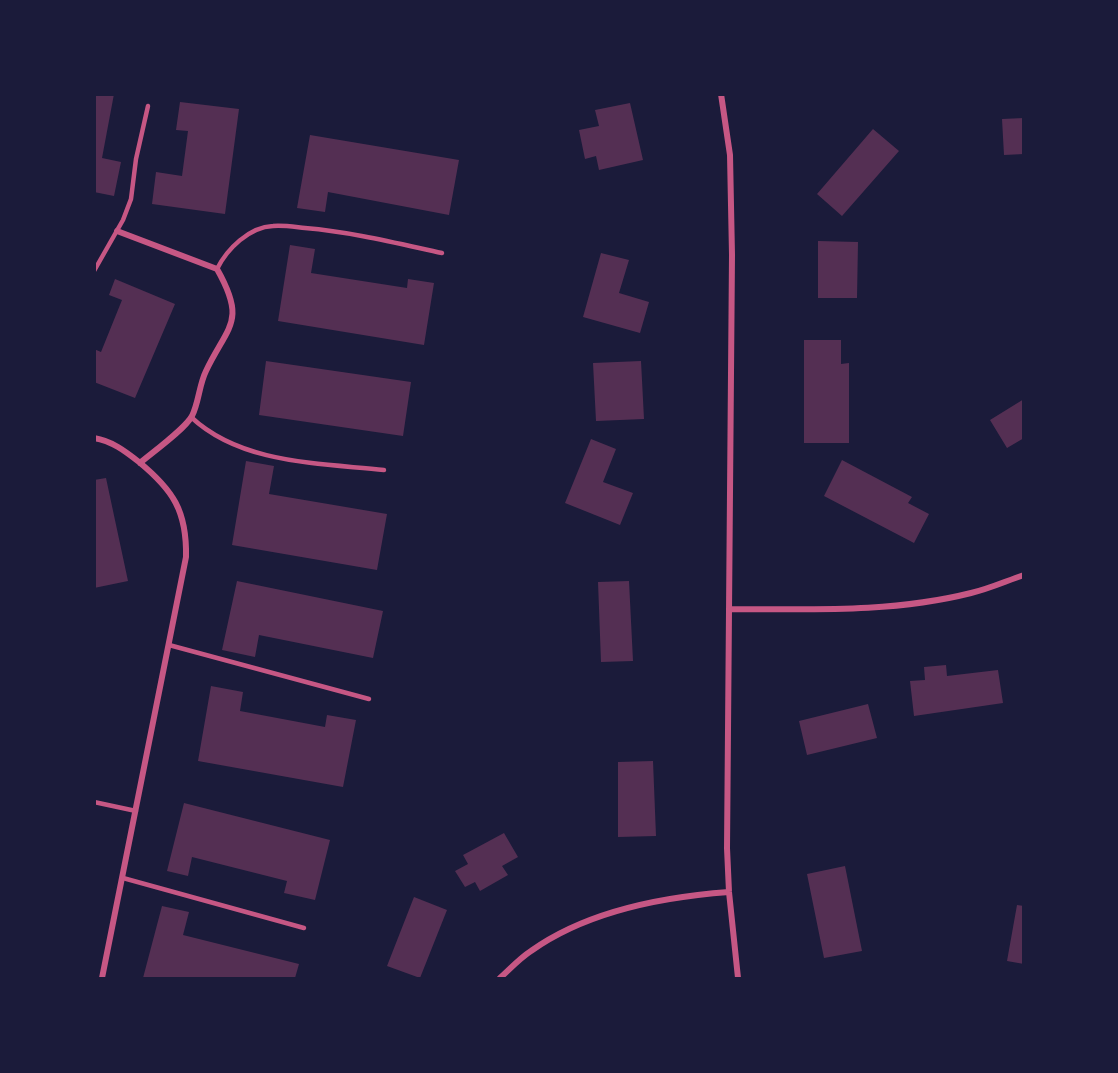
<!DOCTYPE html>
<style>
body{margin:0}
#map{position:relative;width:1118px;height:1073px;overflow:hidden;background:#1b1b3a;font-family:"Space Grotesk",sans-serif}
canvas{display:block}
.frame{position:absolute;inset:0;border:96px solid #1b1b3a;pointer-events:none}
</style>
<div id="map">
<canvas width="1118" height="1073"></canvas>
<div class="frame"></div>
</div>
<script>
const ctx = document.querySelector('canvas').getContext('2d');
ctx.lineJoin = 'round';
function fill(path, color) {
  ctx.fillStyle = color;
  ctx.fill(path, 'evenodd');
}
function strokePath(path, color, width, dash) {
  ctx.strokeStyle = color;
  ctx.lineWidth = width;
  ctx.lineCap = dash ? 'butt' : 'round';
  ctx.setLineDash(dash || []);
  ctx.stroke(path);
}
const building = new Path2D(`
 M 94,94 L 114,94 L 102,158 L 121,162 L 114,196 L 94,192 Z
 M 180,102 L 239,109 L 225,214 L 152,204 L 156,172 L 182,176 L 188,131 L 176,130 Z
 M 630,103 L 643,160 L 599,170 L 596,156 L 585,159 L 579,130 L 599,126 L 595,110 Z
 M 1024,118 L 1024,154 L 1004,155 L 1002,119 Z
 M 873,129 L 899,151 L 842,216 L 817,194 Z
 M 310,135 L 459,160 L 449,215 L 328,192 L 325,212 L 297,208 Z
 M 818,241 L 858,242 L 857,298 L 818,298 Z
 M 290,245 L 315,249 L 311,273 L 407,288 L 408,279 L 434,283 L 424,345 L 278,321 Z
 M 601,253 L 629,260 L 619,293 L 649,302 L 640,333 L 583,317 Z
 M 115,279 L 175,304 L 135,398 L 94,382 L 94,349 L 101,352 L 122,300 L 109,295 Z
 M 804,340 L 841,340 L 841,364 L 849,363 L 849,443 L 804,443 Z
 M 266,361 L 411,382 L 403,436 L 259,415 Z
 M 641,361 L 644,419 L 596,421 L 593,363 Z
 M 1024,399 L 1024,438 L 1007,448 L 990,420 Z
 M 591,439 L 616,449 L 603,482 L 633,493 L 620,525 L 565,503 Z
 M 842,460 L 912,497 L 908,503 L 929,514 L 914,543 L 824,496 Z
 M 246,461 L 274,466 L 269,494 L 387,514 L 377,570 L 232,545 Z
 M 106,478 L 128,581 L 94,588 L 94,480 Z
 M 237,581 L 383,611 L 373,658 L 259,635 L 255,657 L 222,650 Z
 M 629,581 L 633,661 L 601,662 L 598,582 Z
 M 946,665 L 947,676 L 998,670 L 1003,703 L 914,716 L 910,681 L 925,680 L 924,667 Z
 M 211,686 L 243,692 L 240,711 L 325,727 L 327,715 L 356,720 L 343,787 L 198,761 Z
 M 868,704 L 877,738 L 807,755 L 799,721 Z
 M 653,761 L 656,836 L 618,837 L 618,762 Z
 M 184,803 L 330,840 L 315,900 L 284,893 L 287,881 L 192,857 L 188,876 L 167,871 Z
 M 504,833 L 518,857 L 502,866 L 508,875 L 480,891 L 475,882 L 465,887 L 455,871 L 468,864 L 463,855 Z
 M 845,866 L 862,951 L 824,958 L 807,874 Z
 M 414,897 L 447,910 L 420,978 L 387,966 Z
 M 1017,905 L 1024,906 L 1024,964 L 1007,961 Z
 M 162,906 L 189,912 L 183,935 L 299,964 L 295,978 L 143,978 Z`);
const service = new Path2D(`
 M 217,269 C 227,249 249,227 273,226 C 283,225 295,227 305,228 C 352,232 396,243 442,253
 M 94,271 L 123,220 L 131,199 L 136,159 L 148,106
 M 191,417 C 241,464 319,463 384,470
 M 169,645 L 369,699
 M 94,802 L 136,811
 M 123,878 L 304,928`);
const minor = new Path2D(`
 M 721,94 L 730,155 L 732,255 L 727,848 L 729,892 L 738,978
 M 117,231 L 217,269 C 247,322 228,325 206,371 C 199,385 199,402 192,416 C 185,429 153,452 140,463
 M 94,438 C 112,441 125,451 139,462 C 173,490 187,511 186,557 L 102,978
 M 730,609 C 810,609 892,613 971,593 C 989,589 1006,581 1024,575
 M 500,978 C 510,969 520,958 531,951 C 587,911 661,897 729,892`);
fill(building, '#542f53');
strokePath(service, '#c65784', 4.5);
strokePath(minor, '#c65784', 6);
</script>
